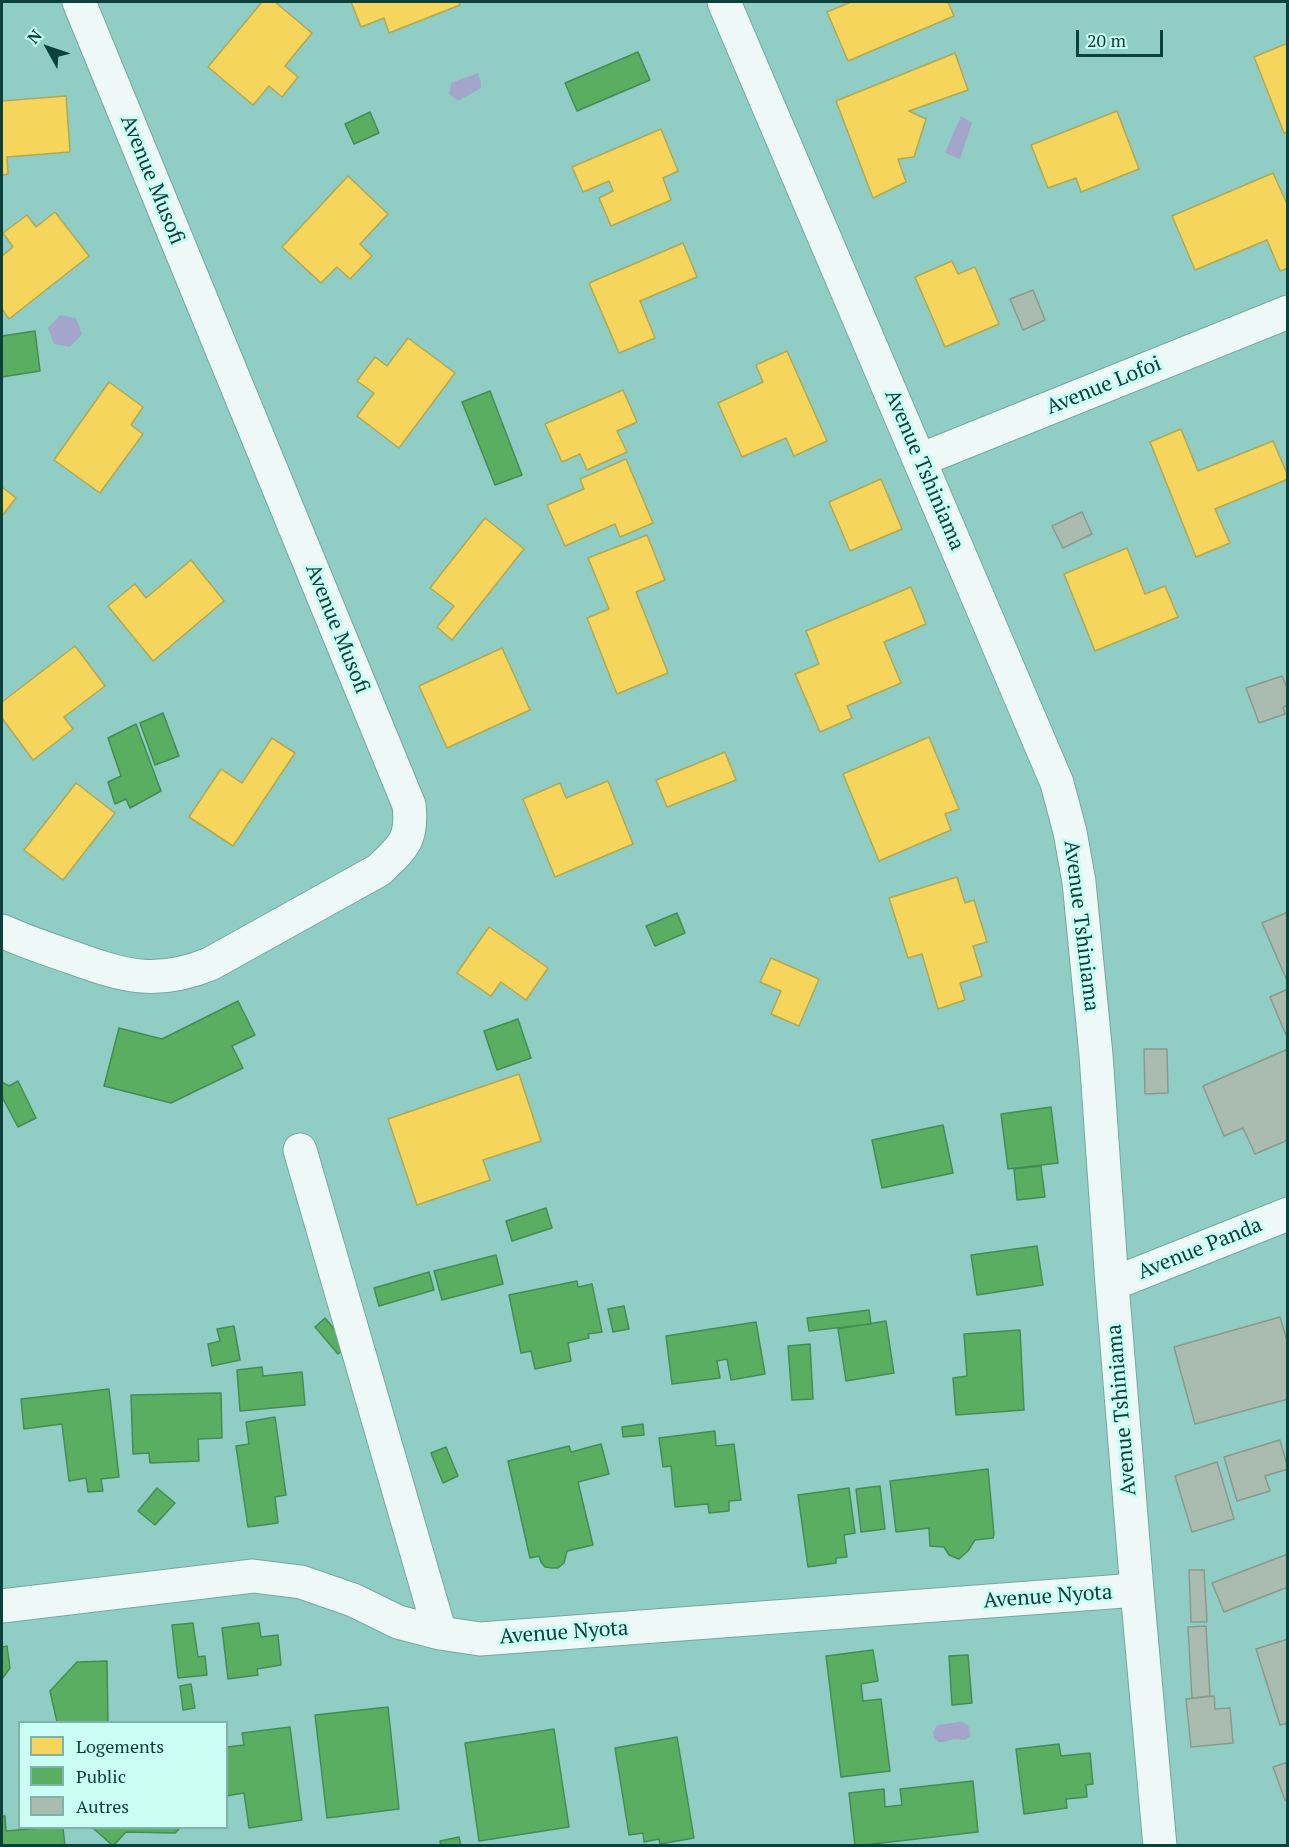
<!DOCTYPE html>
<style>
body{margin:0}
#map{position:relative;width:1289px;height:1847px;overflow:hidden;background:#90cec5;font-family:"PT Serif",serif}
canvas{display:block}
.frame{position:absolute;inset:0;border:3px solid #0c403a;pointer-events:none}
.legend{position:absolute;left:18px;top:1721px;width:210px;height:108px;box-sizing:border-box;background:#cafef5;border:2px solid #7eb2aa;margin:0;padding:8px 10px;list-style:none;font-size:18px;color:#0c403a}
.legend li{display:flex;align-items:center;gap:12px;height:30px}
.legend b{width:30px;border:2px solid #7eb2aa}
.north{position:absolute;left:18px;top:18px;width:60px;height:60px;-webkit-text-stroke:4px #cafef5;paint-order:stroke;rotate:310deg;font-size:16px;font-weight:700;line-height:24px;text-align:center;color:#0c403a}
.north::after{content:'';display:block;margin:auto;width:21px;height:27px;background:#0c403a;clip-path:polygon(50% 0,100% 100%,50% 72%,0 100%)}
.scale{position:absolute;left:1076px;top:30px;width:87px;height:27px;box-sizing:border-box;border:3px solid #0c403a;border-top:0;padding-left:8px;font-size:18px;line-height:21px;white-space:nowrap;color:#0c403a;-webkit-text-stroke:4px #cafef5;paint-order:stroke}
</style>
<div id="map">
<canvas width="1289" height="1847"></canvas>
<div class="frame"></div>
<ul class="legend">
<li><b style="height:16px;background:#f6d55c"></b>Logements</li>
<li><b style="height:16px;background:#5aae61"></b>Public</li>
<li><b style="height:16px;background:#aabcaf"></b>Autres</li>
</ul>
<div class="north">N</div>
<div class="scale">20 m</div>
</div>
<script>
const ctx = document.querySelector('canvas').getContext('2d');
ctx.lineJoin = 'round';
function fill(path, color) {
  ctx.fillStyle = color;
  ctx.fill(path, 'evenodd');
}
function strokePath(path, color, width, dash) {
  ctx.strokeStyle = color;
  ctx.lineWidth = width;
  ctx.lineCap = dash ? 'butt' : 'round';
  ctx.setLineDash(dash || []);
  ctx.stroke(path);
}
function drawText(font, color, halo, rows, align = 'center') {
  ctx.font = font + ' "PT Serif",serif';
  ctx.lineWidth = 6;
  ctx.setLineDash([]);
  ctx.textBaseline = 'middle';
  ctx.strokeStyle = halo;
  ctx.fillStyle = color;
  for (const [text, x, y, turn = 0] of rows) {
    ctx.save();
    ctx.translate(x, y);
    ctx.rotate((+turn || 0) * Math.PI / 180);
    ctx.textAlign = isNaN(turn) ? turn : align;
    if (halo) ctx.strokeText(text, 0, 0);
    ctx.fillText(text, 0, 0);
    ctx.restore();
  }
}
const water = new Path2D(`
 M 478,73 L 481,82 L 481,88 L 458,101 L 449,94 L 451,83 Z
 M 961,116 L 972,123 L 960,159 L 945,153 Z
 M 60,315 L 76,318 L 82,334 L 70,347 L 54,344 L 48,328 Z
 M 960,1722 C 969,1723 970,1728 970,1736 L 966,1740 L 953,1739 L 945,1742 L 938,1742 L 934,1738 L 933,1732 L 937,1725 Z`);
const homes = new Path2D(`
 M 262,2 L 275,2 L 312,33 L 285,66 L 298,77 L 282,97 L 269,86 L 253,105 L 208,67 Z
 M 351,2 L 459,2 L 460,5 L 389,33 L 384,18 L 361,27 Z
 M 851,2 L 948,2 L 954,16 L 848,61 L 827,12 Z
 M 1288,43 L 1288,132 L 1284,133 L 1254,57 Z
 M 955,53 L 968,90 L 909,111 L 926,119 L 914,157 L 898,159 L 906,182 L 873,198 L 836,101 Z
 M 66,96 L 70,152 L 7,157 L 8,174 L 2,175 L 2,101 Z
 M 1117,111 L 1139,169 L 1081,192 L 1076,178 L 1048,188 L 1031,145 Z
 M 661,129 L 678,171 L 663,178 L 671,200 L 611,226 L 599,198 L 613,191 L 609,181 L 583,192 L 572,167 Z
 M 1273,173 L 1288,206 L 1288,268 L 1280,271 L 1267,240 L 1195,270 L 1172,216 Z
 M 348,176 L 388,214 L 360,244 L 372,256 L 350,279 L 337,267 L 321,283 L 282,247 Z
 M 55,212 L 89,256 L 9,319 L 2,309 L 2,256 L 13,247 L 3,233 L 27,215 L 36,227 Z
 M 683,243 L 697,277 L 640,301 L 655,338 L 619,353 L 589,283 Z
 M 952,261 L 958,274 L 975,267 L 999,324 L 945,347 L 915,277 Z
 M 408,338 L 455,373 L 399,448 L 357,416 L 374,393 L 357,381 L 375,357 L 387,366 Z
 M 787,351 L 827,441 L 794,456 L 786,438 L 742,457 L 718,403 L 763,382 L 756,365 Z
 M 109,382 L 143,407 L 131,425 L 143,434 L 100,493 L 54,460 Z
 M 623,390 L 637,422 L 617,431 L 627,452 L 587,470 L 580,454 L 562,462 L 545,424 Z
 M 1181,429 L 1198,471 L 1273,441 L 1288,476 L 1288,479 L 1215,509 L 1230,543 L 1196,557 L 1150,442 Z
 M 626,459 L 653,523 L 620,537 L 615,524 L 565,546 L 547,505 L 584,489 L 580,479 Z
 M 881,479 L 902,529 L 850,551 L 829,502 Z
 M 2,487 L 16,498 L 2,516 Z
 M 485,518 L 524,549 L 452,640 L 437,627 L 454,606 L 430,588 Z
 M 647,535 L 665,580 L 636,592 L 668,673 L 617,694 L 587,618 L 609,609 L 588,558 Z
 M 1127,548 L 1145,594 L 1165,586 L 1178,617 L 1095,651 L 1064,574 Z
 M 191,560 L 224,601 L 153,661 L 108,606 L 135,584 L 146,598 Z
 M 911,587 L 926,624 L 884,642 L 901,683 L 847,706 L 852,718 L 820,732 L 795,674 L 819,664 L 806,631 Z
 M 75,646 L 105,686 L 64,717 L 73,729 L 33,760 L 2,718 L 2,702 Z
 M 502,648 L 530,710 L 447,748 L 419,686 Z
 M 929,737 L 959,809 L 945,814 L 951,830 L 879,861 L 843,774 Z
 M 272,738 L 295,753 L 233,846 L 189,817 L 221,769 L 242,783 Z
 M 725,752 L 736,780 L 667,807 L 656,780 Z
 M 608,781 L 633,844 L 555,877 L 523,799 L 560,783 L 566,798 Z
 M 76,783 L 115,813 L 63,880 L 24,850 Z
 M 957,877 L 965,903 L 974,900 L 987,942 L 973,946 L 982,976 L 960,983 L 965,1000 L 938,1009 L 922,954 L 908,958 L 889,898 Z
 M 489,927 L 548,968 L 526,1000 L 501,982 L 491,996 L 457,973 Z
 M 771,958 L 819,979 L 799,1026 L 771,1014 L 781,991 L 760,982 Z
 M 519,1074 L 541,1141 L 483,1160 L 490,1180 L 417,1205 L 388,1119 Z`);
const public = new Path2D(`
 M 638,52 L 650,80 L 577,111 L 565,83 Z
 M 370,112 L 379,133 L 354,144 L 345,124 Z
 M 35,331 L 40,371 L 2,377 L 2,336 Z
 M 490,391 L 522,475 L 495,485 L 462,402 Z
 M 163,713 L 179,756 L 155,765 L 140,723 Z
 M 136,724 L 161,791 L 130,808 L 126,799 L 115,804 L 108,782 L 121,776 L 108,738 Z
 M 677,913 L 685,933 L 655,946 L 646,926 Z
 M 238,1001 L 255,1035 L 232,1046 L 243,1068 L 171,1103 L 104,1086 L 119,1028 L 162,1039 Z
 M 518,1019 L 531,1058 L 497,1070 L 484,1031 Z
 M 18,1081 L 36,1118 L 18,1127 L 2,1097 L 2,1098 L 2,1082 L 9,1086 Z
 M 1051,1107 L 1058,1163 L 1008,1169 L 1001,1114 Z
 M 943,1125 L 953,1173 L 882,1188 L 872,1140 Z
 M 1041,1166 L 1045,1197 L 1017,1200 L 1014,1169 Z
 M 546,1208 L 552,1228 L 512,1241 L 506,1221 Z
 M 1037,1246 L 1043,1285 L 977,1295 L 971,1255 Z
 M 496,1255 L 503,1284 L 442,1300 L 434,1271 Z
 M 429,1272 L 434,1290 L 379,1306 L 374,1288 Z
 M 577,1281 L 578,1287 L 592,1284 L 602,1332 L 588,1334 L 589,1338 L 568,1343 L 571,1361 L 535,1369 L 531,1351 L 521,1353 L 509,1295 Z
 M 624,1306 L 629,1329 L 613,1332 L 608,1309 Z
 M 869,1310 L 871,1324 L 809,1331 L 807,1318 Z
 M 325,1318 L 348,1346 L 338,1354 L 315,1327 Z
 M 886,1321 L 894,1373 L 846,1381 L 838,1329 Z
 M 756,1322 L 765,1374 L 731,1380 L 727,1359 L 717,1361 L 720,1378 L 672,1384 L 666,1336 Z
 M 234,1326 L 240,1360 L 212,1366 L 208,1344 L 220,1341 L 217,1329 Z
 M 1020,1330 L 1024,1410 L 956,1415 L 953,1378 L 967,1376 L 964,1334 Z
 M 810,1344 L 813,1399 L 792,1400 L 788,1346 Z
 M 262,1367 L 263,1376 L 302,1372 L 305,1405 L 240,1411 L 237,1370 Z
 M 109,1389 L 119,1477 L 101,1479 L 103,1491 L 88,1492 L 86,1478 L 69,1481 L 62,1424 L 24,1429 L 21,1399 Z
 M 221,1393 L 222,1438 L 198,1439 L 199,1461 L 150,1463 L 149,1453 L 133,1454 L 131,1395 Z
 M 275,1417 L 286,1495 L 275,1497 L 278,1523 L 248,1527 L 236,1446 L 249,1444 L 246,1422 Z
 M 643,1424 L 644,1435 L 623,1437 L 622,1427 Z
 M 715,1431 L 716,1446 L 734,1444 L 741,1500 L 729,1501 L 729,1511 L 709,1513 L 708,1504 L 675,1507 L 671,1466 L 663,1467 L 659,1438 Z
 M 601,1444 L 609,1474 L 578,1482 L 593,1545 L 567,1551 L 564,1563 L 558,1568 L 552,1568 L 545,1567 L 541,1562 L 539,1556 L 530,1558 L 508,1461 L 569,1446 L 571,1452 Z
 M 446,1447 L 458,1476 L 443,1483 L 431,1453 Z
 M 988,1469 L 994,1534 L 993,1538 L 975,1540 L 968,1551 L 959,1559 L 949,1555 L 944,1547 L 930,1546 L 929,1528 L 896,1532 L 890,1481 Z
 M 880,1486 L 885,1529 L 861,1532 L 856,1489 Z
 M 157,1488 L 175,1503 L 155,1525 L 138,1511 Z
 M 849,1488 L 855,1533 L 844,1535 L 847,1557 L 836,1558 L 836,1563 L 808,1567 L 798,1495 Z
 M 193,1623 L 198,1657 L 205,1656 L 207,1675 L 178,1678 L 172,1625 Z
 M 259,1623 L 261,1637 L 278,1635 L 281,1665 L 257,1669 L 258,1675 L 228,1679 L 222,1628 Z
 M 7,1646 L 10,1668 L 2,1679 L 2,1647 Z
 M 873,1650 L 878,1681 L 861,1684 L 863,1701 L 881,1699 L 890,1771 L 841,1777 L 826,1656 Z
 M 968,1655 L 972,1703 L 952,1705 L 949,1656 Z
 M 107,1661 L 108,1722 L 57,1722 L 50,1691 L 77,1662 Z
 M 191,1684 L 195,1708 L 183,1710 L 180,1686 Z
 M 388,1707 L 399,1809 L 327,1818 L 315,1715 Z
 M 290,1727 L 302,1820 L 249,1828 L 244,1793 L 226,1796 L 226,1747 L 244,1745 L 242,1733 Z
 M 554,1729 L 569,1827 L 479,1841 L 465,1743 Z
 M 677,1737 L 694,1838 L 660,1844 L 659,1839 L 644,1842 L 643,1833 L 629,1835 L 615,1748 Z
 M 1059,1744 L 1061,1756 L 1090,1753 L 1093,1784 L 1086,1785 L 1087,1797 L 1066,1799 L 1067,1808 L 1024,1814 L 1016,1749 Z
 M 973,1781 L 978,1832 L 855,1846 L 849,1793 L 884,1789 L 885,1807 L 902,1805 L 900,1789 Z
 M 2,1816 L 5,1816 L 6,1831 L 41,1828 L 63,1828 L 65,1846 L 2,1846 Z
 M 93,1828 L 180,1828 L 175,1833 L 126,1832 L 113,1846 Z
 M 459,1837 L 461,1846 L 441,1846 L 440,1841 Z`);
const building = new Path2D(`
 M 1033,290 L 1045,320 L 1023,330 L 1010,299 Z
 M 1082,512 L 1092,534 L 1063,548 L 1052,526 Z
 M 1282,676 L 1288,690 L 1288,705 L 1283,707 L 1285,714 L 1259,723 L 1246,688 Z
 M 1288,912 L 1288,983 L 1262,923 Z
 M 1288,989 L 1288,1034 L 1286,1035 L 1270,997 Z
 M 1144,1049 L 1167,1049 L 1168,1093 L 1145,1094 Z
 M 1288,1049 L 1288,1140 L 1255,1154 L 1243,1128 L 1224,1136 L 1203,1086 Z
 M 1280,1317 L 1288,1344 L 1288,1399 L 1195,1424 L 1174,1347 Z
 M 1280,1440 L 1288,1469 L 1265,1476 L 1270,1491 L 1237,1501 L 1224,1457 Z
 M 1217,1462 L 1234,1519 L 1192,1532 L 1175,1476 Z
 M 1288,1554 L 1288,1587 L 1224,1612 L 1212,1583 Z
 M 1189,1570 L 1204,1570 L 1207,1622 L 1191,1622 Z
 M 1206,1626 L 1210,1696 L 1192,1698 L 1188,1627 Z
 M 1288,1639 L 1288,1723 L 1280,1725 L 1256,1649 Z
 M 1214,1696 L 1215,1709 L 1230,1708 L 1233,1743 L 1191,1747 L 1186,1699 Z
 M 1288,1762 L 1288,1799 L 1285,1800 L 1273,1767 Z`);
const minor = new Path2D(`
 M 724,2 L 1057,783 L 1070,832 L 1079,882 L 1096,1055 L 1112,1284 L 1137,1590 L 1160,1846
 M 920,460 L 1288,312
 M 2,931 C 24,941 47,949 71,957 C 123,976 156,986 210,964 L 379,870 C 403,847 413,840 409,805 L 79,2
 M 300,1150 L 440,1633
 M 1112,1284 L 1288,1214
 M 2,1606 L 253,1576 L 301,1582 L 353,1600 L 398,1622 L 440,1633 L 480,1639 L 1137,1590`);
const streetNames = [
 ["Avenue Musofi",152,180,68],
 ["Avenue Lofoi",1104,386,-22],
 ["Avenue Tshiniama",924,470,67],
 ["Avenue Musofi",337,629,68],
 ["Avenue Tshiniama",1081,926,83],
 ["Avenue Panda",1200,1249,-22],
 ["Avenue Tshiniama",1122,1410,-95],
 ["Avenue Nyota",1048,1597,-4],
 ["Avenue Nyota",564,1633,-4]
];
fill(water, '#a4a5cb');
fill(homes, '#f6d55c');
strokePath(homes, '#b0a852', 1.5);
fill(public, '#5aae61');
strokePath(public, '#438d55', 1.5);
fill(building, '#aabcaf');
strokePath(building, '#8a9a8a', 1.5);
strokePath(minor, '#74a8a0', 35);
strokePath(minor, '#eef8f6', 33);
drawText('21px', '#0c403a', '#cafef5', streetNames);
</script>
